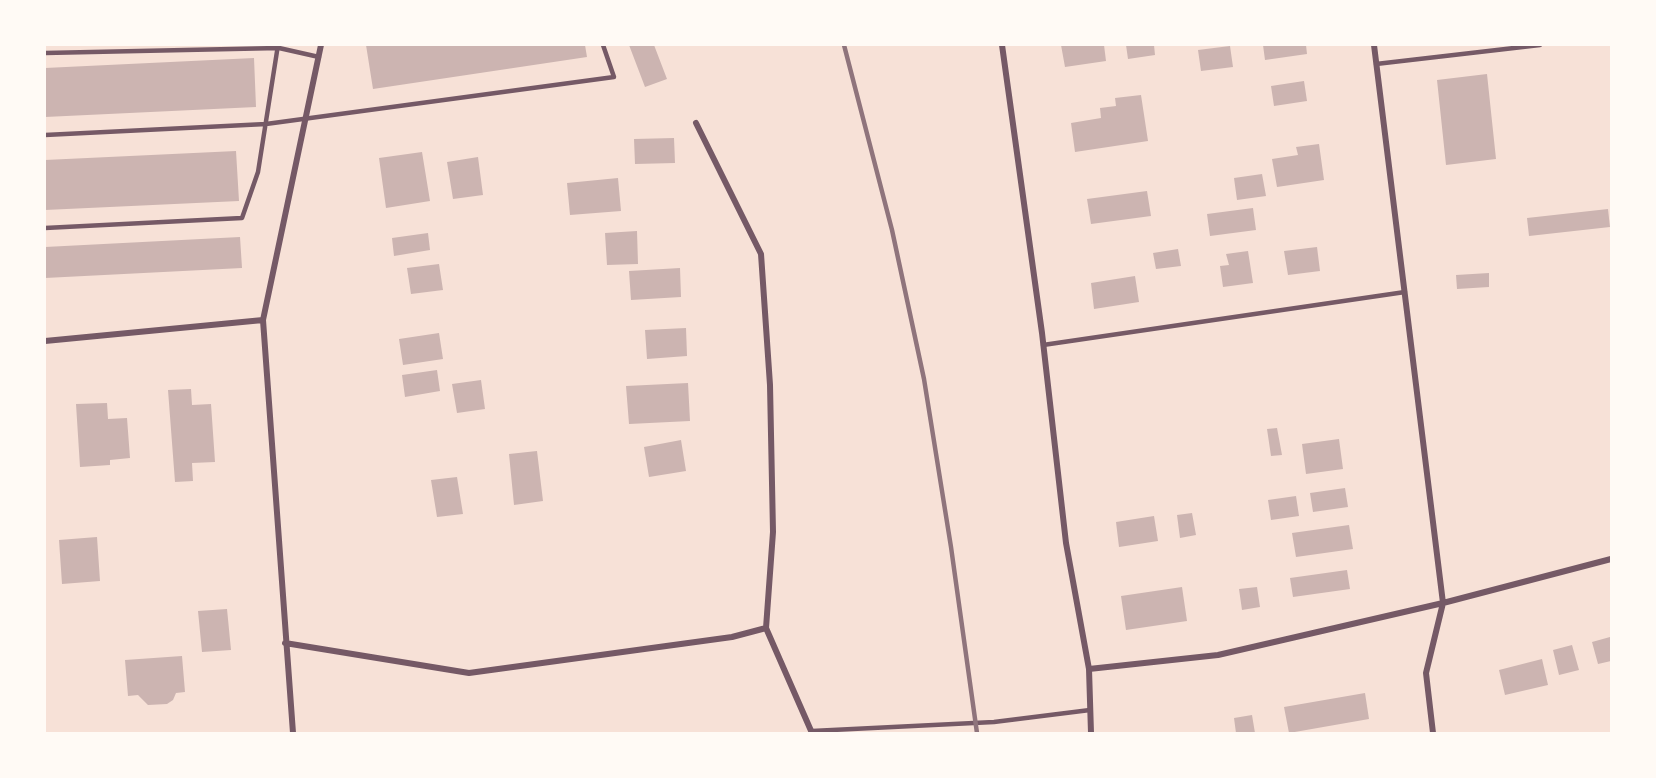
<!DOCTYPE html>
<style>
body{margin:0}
#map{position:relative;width:1656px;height:778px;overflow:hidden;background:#f7e1d7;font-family:Arial,sans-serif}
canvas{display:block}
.frame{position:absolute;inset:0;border:46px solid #fffaf5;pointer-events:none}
</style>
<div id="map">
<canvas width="1656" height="778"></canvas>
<div class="frame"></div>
</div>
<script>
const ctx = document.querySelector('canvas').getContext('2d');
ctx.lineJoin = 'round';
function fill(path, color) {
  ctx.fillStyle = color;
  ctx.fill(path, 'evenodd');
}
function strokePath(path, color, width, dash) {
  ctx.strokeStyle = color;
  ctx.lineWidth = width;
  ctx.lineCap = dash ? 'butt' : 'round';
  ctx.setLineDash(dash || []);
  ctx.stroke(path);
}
const building = new Path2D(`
 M 366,45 L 585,45 L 587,57 L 373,89 Z
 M 629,45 L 654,45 L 667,79 L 645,87 Z
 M 1061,45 L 1104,45 L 1106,61 L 1065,67 Z
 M 1126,45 L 1154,45 L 1155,55 L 1128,59 Z
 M 1263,45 L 1306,45 L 1307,54 L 1265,60 Z
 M 1230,46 L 1233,67 L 1201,71 L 1198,50 Z
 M 254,58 L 256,107 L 45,117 L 45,68 Z
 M 1487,74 L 1496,159 L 1446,165 L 1437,80 Z
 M 1304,81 L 1307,101 L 1274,106 L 1271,86 Z
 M 1141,95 L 1148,141 L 1075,152 L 1071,123 L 1101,118 L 1100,108 L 1116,106 L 1115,98 Z
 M 674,138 L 675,163 L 635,164 L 634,139 Z
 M 1319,144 L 1324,180 L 1277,187 L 1272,159 L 1298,155 L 1296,147 Z
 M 236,151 L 239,201 L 45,210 L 45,160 Z
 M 422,152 L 430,201 L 386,208 L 379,158 Z
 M 478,157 L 483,195 L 453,199 L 447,162 Z
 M 1262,174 L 1266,196 L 1237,200 L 1234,178 Z
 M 618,178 L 621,211 L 570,215 L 567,183 Z
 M 1147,191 L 1151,216 L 1091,224 L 1087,199 Z
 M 1253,208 L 1256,230 L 1210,236 L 1207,214 Z
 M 1608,209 L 1610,227 L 1529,236 L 1527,218 Z
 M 637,231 L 638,264 L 607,265 L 605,233 Z
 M 428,233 L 430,250 L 394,256 L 392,238 Z
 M 240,237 L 242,268 L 45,278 L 45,247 Z
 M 1317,247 L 1320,271 L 1288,275 L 1284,251 Z
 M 1178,249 L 1181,266 L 1156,269 L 1153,253 Z
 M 1248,251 L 1253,283 L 1223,287 L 1220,266 L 1229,265 L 1226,254 Z
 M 439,264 L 443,290 L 411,294 L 407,268 Z
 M 680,268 L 681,297 L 631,300 L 629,271 Z
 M 1489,273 L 1489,287 L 1457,289 L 1456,275 Z
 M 1135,276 L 1139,302 L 1094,309 L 1091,283 Z
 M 686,328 L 687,356 L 647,359 L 645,330 Z
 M 439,333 L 443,359 L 403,365 L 399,339 Z
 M 437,370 L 440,391 L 405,397 L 402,375 Z
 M 481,380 L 485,409 L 457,413 L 452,384 Z
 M 688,383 L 690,421 L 629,424 L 626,386 Z
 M 191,389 L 192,405 L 211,404 L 215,462 L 192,463 L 193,481 L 175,482 L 168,390 Z
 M 107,403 L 108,419 L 127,418 L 130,458 L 110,460 L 110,465 L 80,467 L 76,404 Z
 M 1277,428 L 1282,455 L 1271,456 L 1267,429 Z
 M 1339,439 L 1343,469 L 1306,474 L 1302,444 Z
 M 681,440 L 686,471 L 649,477 L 644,447 Z
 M 537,451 L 543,501 L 514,505 L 509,454 Z
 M 457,477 L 463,514 L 437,517 L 431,480 Z
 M 1345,488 L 1348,507 L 1313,512 L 1310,493 Z
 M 1296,496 L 1299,516 L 1271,520 L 1268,500 Z
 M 1192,513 L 1196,535 L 1180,538 L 1177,515 Z
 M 1154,516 L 1158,541 L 1119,547 L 1116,522 Z
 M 1349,525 L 1353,549 L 1296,557 L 1292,533 Z
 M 97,537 L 100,581 L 62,584 L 59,540 Z
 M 1347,570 L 1350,589 L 1293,597 L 1290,578 Z
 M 1182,587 L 1187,621 L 1126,630 L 1121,596 Z
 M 1257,587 L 1260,607 L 1242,610 L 1239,589 Z
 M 227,609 L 231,650 L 202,652 L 198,611 Z
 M 1610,637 L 1611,661 L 1598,664 L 1592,642 Z
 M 1572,645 L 1579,670 L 1559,675 L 1553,650 Z
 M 182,656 L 185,692 L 176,693 L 173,700 L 167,704 L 148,705 L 138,695 L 128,696 L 125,660 Z
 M 1542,659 L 1548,685 L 1505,695 L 1499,670 Z
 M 1365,693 L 1369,719 L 1289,733 L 1284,707 Z
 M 1252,715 L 1255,733 L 1236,733 L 1234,718 Z`);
const service = new Path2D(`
 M 45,53 L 279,48 L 319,57
 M 1376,64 L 1540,45
 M 45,135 L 266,124 L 614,77 L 603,45
 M 45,228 L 242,218 L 258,172 L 278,45
 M 1043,345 L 1405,292
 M 812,731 L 994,722 L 1090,710`);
const minor = new Path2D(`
 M 1002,45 L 1042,333 L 1066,543 L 1089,669 L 1091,733
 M 1374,45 L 1443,603 L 1426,673 L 1433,733
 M 696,123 L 761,254 L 770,385 L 773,532 L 766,628 L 812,733
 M 45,341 L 263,320
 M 285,643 L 469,673 L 732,637 L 766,628
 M 1089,669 L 1218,655 L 1443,603 L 1611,559
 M 293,733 L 263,320 L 321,45`);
const rail = new Path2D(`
 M 844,45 L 892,230 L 924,379 L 951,547 L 977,733`);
fill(building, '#ccb4b1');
strokePath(service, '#755966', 4.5);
strokePath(minor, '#755966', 6);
strokePath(rail, '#8f747c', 4.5);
</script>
